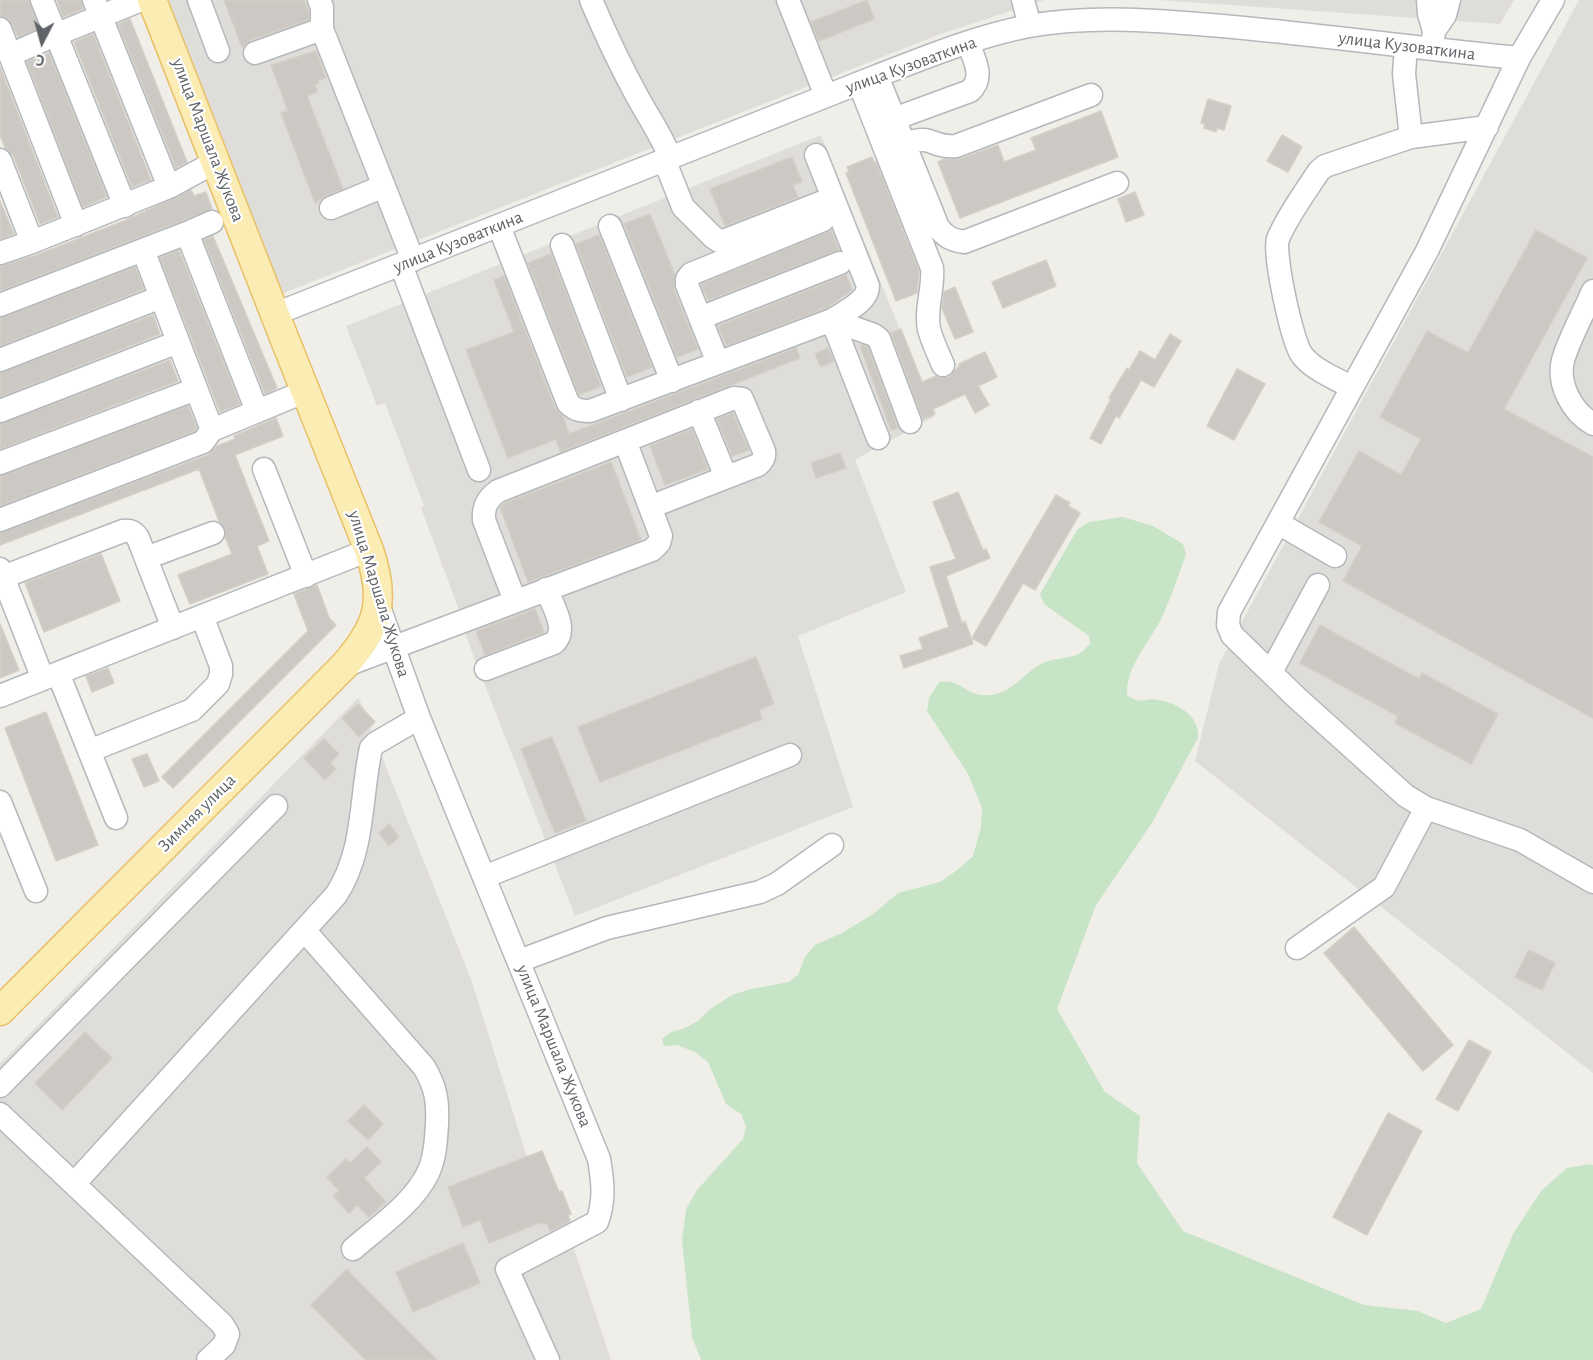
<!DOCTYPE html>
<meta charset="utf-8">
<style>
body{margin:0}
#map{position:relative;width:1593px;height:1360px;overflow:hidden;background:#f0eee8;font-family:"Alegreya Sans",sans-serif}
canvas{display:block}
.north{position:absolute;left:12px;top:12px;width:60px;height:60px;-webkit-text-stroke:4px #fff;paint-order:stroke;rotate:186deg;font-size:16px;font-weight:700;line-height:24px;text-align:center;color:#5f6367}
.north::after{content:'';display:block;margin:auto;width:21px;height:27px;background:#5f6367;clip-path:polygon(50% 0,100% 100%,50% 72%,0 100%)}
</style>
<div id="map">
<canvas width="1593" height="1360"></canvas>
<div class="north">С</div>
</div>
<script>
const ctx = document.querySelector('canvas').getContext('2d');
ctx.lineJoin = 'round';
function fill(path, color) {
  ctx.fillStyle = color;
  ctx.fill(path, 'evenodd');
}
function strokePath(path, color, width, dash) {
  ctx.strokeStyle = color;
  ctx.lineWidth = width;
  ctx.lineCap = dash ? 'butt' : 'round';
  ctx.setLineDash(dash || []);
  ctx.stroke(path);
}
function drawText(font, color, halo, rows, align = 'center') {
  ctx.font = font + ' "Alegreya Sans",sans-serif';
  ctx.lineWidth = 4.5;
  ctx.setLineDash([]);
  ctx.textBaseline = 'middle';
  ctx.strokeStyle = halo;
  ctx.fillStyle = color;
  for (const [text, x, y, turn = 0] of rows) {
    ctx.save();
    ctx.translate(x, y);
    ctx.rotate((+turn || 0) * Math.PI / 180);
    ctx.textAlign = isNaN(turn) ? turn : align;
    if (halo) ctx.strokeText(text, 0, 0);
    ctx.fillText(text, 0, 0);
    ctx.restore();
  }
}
const industrial = new Path2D(`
 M 166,0 L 1044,0 L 938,35 L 281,294 Z
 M 1159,0 L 1514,0 L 1500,24 Z
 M 1579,0 L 1593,0 L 1593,1073 L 1195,761 L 1219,664 Z
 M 821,135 L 935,416 L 855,460 L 906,592 L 798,636 L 853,807 L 575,916 L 460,621 L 456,612 L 459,610 L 421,508 L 424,506 L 385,403 L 377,406 L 346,326 Z
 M 358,698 L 368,715 L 370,727 L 471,979 L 527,1157 L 448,1187 L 463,1227 L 562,1191 L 571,1214 L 568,1215 L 570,1223 L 566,1225 L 611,1360 L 0,1360 L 0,1064 Z`);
const green = new Path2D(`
 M 1123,517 L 1153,526 L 1183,544 L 1186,554 C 1179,574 1172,595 1163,615 C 1151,641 1126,665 1127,695 C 1144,706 1144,697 1158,700 C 1178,703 1200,716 1198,738 L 1152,823 L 1096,905 L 1057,1009 L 1105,1092 L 1140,1116 L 1137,1163 L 1183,1231 L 1364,1305 L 1418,1311 L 1446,1323 L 1481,1309 L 1513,1234 L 1541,1191 L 1567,1168 L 1589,1164 L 1593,1165 L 1593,1360 L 701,1360 L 692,1337 L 682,1240 L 686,1209 L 697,1190 L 743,1139 L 746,1126 L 741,1114 L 726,1104 L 708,1062 L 695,1052 L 677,1045 L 664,1046 L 662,1039 L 671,1032 L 685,1028 L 698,1021 L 710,1009 L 732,995 L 751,989 L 789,982 L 798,975 L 805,957 L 815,945 L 842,933 L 873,914 L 898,893 L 940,882 L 960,868 L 973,856 L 981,827 L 982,808 L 968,774 L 927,711 L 929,698 L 939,682 C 962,679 964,694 982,695 C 1010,697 1019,677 1039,665 C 1051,658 1068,659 1079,654 C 1083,652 1086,647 1090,644 L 1089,636 L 1044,604 L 1040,594 L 1077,530 L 1089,522 Z`);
const building = new Path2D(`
 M 0,0 L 29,0 L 39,28 L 18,37 L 9,19 L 0,16 Z
 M 57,0 L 81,0 L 83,9 L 63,17 Z
 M 224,0 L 304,0 L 309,13 L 309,20 L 250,40 L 242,47 Z
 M 867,0 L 874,19 L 819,41 L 811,22 Z
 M 130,19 L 187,162 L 176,168 L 118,24 Z
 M 93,34 L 151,180 L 132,187 L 74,42 Z
 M 316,51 L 326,78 L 318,80 L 319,83 L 315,85 L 317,92 L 307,96 L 343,189 L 326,196 L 315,203 L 281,113 L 288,111 L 271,65 Z
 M 49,53 L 107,197 L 83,207 L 27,62 Z
 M 0,67 L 58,217 L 40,224 L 13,155 L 5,148 L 0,135 Z
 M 1208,99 L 1231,106 L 1224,130 L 1217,128 L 1216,132 L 1204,128 L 1205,124 L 1201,123 Z
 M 1101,111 L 1118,157 L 960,218 L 938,162 L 944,159 L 960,159 L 998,145 L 1004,162 L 1036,150 L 1031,138 Z
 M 1282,135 L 1302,147 L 1288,172 L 1267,161 Z
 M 792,157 L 802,182 L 793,185 L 798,197 L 725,226 L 710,189 Z
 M 872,157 L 874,162 L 876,162 L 919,271 L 917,293 L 896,301 L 846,173 L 849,172 L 847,167 Z
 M 191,190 L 194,196 L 206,192 L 212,209 L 0,291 L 0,266 L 37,255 L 129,219 Z
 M 1135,192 L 1144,215 L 1126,222 L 1118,199 Z
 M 0,201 L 14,234 L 0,239 Z
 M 650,214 L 675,275 L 674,290 L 698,349 L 677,357 L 624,224 Z
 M 831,230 L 839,250 L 708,300 L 701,284 Z
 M 1536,230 L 1587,258 L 1504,409 L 1593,457 L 1593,718 L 1343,581 L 1362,546 L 1319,522 L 1359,451 L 1401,475 L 1421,439 L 1380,417 L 1427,331 L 1468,353 Z
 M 599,235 L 652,367 L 627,377 L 576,244 Z
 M 213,236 L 277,388 L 265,394 L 204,240 Z
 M 179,250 L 240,404 L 220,412 L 160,258 Z
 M 551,254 L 601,386 L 579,395 L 528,263 Z
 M 1046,260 L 1056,286 L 1003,308 L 992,282 Z
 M 135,267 L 144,289 L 0,346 L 0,318 Z
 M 846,275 L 852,290 L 826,308 L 726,346 L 718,326 Z
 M 504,276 L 555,408 L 563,416 L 569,434 L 796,348 L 800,358 L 560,452 L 556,439 L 508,458 L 466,350 L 514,332 L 494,280 Z
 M 955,287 L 973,332 L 955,339 L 942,308 L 944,292 Z
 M 153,315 L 160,334 L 0,397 L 0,373 Z
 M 901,329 L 922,382 L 936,376 L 942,378 L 949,377 L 959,366 L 959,364 L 985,352 L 997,377 L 978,386 L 989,405 L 975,413 L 965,394 L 933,409 L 935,414 L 923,419 L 891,333 Z
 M 1170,334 L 1181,341 L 1154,387 L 1141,380 L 1119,418 L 1116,416 L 1101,444 L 1090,438 L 1111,399 L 1109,398 L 1127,368 L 1129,370 L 1140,351 L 1155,360 Z
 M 862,345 L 868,347 L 898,428 L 891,430 L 860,346 Z
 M 828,348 L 834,361 L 821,367 L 815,354 Z
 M 170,360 L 178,381 L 0,449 L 0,424 Z
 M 1237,369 L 1265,384 L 1234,440 L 1207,426 Z
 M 188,406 L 197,428 L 195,431 L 0,506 L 0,476 Z
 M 733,413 L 749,450 L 732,456 L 717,419 Z
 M 276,418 L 283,436 L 235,455 L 269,541 L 257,546 L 268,574 L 190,604 L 178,575 L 232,554 L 225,537 L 225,528 L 219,521 L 199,469 L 0,545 L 0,533 L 208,455 L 217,446 L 235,439 L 234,436 Z
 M 692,429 L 708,469 L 665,485 L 650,446 Z
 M 840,453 L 846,468 L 816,478 L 811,463 Z
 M 611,462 L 641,540 L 528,582 L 500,507 L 505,503 Z
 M 958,492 L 983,550 L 986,549 L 990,558 L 946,576 L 962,623 L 965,621 L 973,644 L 904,668 L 900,656 L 923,649 L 919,638 L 949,627 L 930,567 L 956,559 L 933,502 Z
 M 1056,495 L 1070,503 L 1068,506 L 1080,513 L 1035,590 L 1023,583 L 986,646 L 972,638 Z
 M 101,554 L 120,601 L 44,632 L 25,583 Z
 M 317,585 L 329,618 L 336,625 L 173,788 L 162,777 L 308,631 L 294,594 Z
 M 535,609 L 544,632 L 485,655 L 476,631 Z
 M 0,624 L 19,670 L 0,678 Z
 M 1320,625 L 1419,679 L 1422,673 L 1498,714 L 1471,764 L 1395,723 L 1398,716 L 1300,663 Z
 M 756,657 L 774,704 L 759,710 L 762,719 L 600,782 L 578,727 Z
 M 108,668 L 114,683 L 92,692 L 86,676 Z
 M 358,704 L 375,722 L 359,737 L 342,718 Z
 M 46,712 L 98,845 L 56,861 L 5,728 Z
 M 552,737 L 586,821 L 555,833 L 521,749 Z
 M 324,739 L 339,754 L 330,763 L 336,769 L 325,780 L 304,758 Z
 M 147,754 L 159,781 L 144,787 L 132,759 Z
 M 389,824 L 399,837 L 389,846 L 379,833 Z
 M 1354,927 L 1453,1045 L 1423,1071 L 1324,953 Z
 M 1529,950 L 1555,963 L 1542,990 L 1515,977 Z
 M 85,1032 L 112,1058 L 62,1110 L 35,1083 Z
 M 1469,1040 L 1491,1052 L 1458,1111 L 1436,1099 Z
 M 364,1105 L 383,1124 L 368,1140 L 348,1121 Z
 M 1388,1113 L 1422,1131 L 1367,1235 L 1333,1217 Z
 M 367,1147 L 381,1162 L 364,1178 L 386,1202 L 369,1217 L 357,1205 L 349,1213 L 333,1196 L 339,1191 L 327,1177 L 346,1159 L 350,1163 Z
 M 542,1151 L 559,1192 L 562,1191 L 571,1214 L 568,1215 L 570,1221 L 550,1231 L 547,1223 L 543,1224 L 542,1222 L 489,1243 L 480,1220 L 463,1227 L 448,1187 Z
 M 463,1243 L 480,1283 L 413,1312 L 396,1272 Z
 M 347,1269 L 351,1274 L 437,1360 L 366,1360 L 311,1305 Z`);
const minor = new Path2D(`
 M 42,0 L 125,206
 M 199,0 L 218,51
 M 319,0 L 322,7 L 322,29 L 413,260
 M 591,0 C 605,33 620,65 637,96 C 649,118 660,133 670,157
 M 788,0 L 826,96
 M 1023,0 L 1030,26
 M 1428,0 L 1429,14 L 1434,31
 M 1553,0 L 1519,58 L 1427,251 L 1229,612 L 1228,625 L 1232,635 L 1297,698 L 1406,796 L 1426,808 L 1520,840 L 1593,882
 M 0,29 L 10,55 L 55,35 L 141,0
 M 1406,46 L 1404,74 L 1411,137
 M 1432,49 L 1434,31 L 1445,15 L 1449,0
 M 255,53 L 322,29
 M 10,55 L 76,225
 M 877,76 L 938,227 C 945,237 952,240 964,242 L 1117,183
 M 859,83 L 932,268 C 934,288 925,309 929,329 C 932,341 938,353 943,365
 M 880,124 L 970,91 C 985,77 974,59 968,43
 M 905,144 C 933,133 932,149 956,146 L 1091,95
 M 816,155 L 868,286 C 868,302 844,312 832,320 L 878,438
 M 664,159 L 683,207 L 713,237 L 719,241 L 726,240 L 833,198
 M 0,160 L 32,242 L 0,253
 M 169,187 L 217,161
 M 331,208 L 384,186
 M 499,226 L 568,403 C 575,410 580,411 590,411 L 832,320 L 874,335 L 879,339 L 910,422
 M 610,226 L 672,381
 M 187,233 L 212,222
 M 32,242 L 169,187 L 94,0
 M 562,245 L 621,400
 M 143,250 L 212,430
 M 401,265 L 479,470
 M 1593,291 C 1583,314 1570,337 1563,360 C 1557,384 1572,412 1593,424
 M 0,305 L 187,233 L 257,411
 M 275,314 L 877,76 C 926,57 977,36 1029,26 C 1096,14 1166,21 1233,27 C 1329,36 1424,49 1519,58
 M 700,318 L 840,263
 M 0,360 L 161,297
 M 718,363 L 687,285 L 687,279 L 691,274 L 823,220
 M 1352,388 C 1336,378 1313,370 1302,355 C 1292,342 1273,253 1278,239 C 1285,220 1307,189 1319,171 L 1325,166 L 1411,137 L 1487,127
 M 0,411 L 178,342
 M 699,411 L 726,477
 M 0,463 L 196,389
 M 264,469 L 306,576
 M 0,520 L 203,442 L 212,430 L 306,391
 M 1278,523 L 1335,556
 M 146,558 L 213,533
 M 0,569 L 43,679
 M 3,577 L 123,531 C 131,530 134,532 138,538 L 173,628
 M 515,601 L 484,520 C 483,507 487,499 498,491 L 734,398 L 742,399 L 764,451 C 765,457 763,461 758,465 L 650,507
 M 378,604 L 419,718 L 599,1159 C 603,1182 605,1201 597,1222 L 507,1269 L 548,1360
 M 344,666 L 652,550 L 659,543 L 661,536 L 625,441
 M 486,669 L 554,643 C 569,630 552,604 546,589
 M 1271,672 L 1318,585
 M 58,673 L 116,818
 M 0,696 L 369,550
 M 89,751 L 192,710 L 218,684 L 221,674 L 221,666 L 202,616
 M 0,802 L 36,891
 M 484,877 L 790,755
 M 304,930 L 424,1067 C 436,1087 438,1101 437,1124 C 436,1141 435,1158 428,1173 C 413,1204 378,1227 353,1249
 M 1297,948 L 1384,887 L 1426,808
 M 519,961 L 607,928 L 760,892 L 777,884 L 832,845
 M 0,1086 L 276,806
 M 0,1114 L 222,1324 L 228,1334 L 224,1345 L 208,1360
 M 74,1184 L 336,895 C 365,851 360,798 371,748 L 376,743 L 419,718`);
const major = new Path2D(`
 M 0,1011 L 343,667 C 378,627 387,603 369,550 L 285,340 L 152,0`);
const streetNames = [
 ["улица Кузоваткина",1407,46,7],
 ["улица Кузоваткина",911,65,-20],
 ["улица Маршала Жукова",208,140,69],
 ["улица Кузоваткина",458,242,-22],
 ["улица Маршала Жукова",379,594,73],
 ["Зимняя улица",197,813,-45],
 ["улица Маршала Жукова",554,1046,68]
];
fill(industrial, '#dfddda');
fill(green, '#c7e5c6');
fill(building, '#ccc9c4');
strokePath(building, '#d4cfc6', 1.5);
strokePath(minor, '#b5b8bb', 25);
strokePath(major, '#e9c067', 31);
strokePath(minor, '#fff', 22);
strokePath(major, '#faecb2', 28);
drawText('18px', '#5f6367', '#fff', streetNames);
</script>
